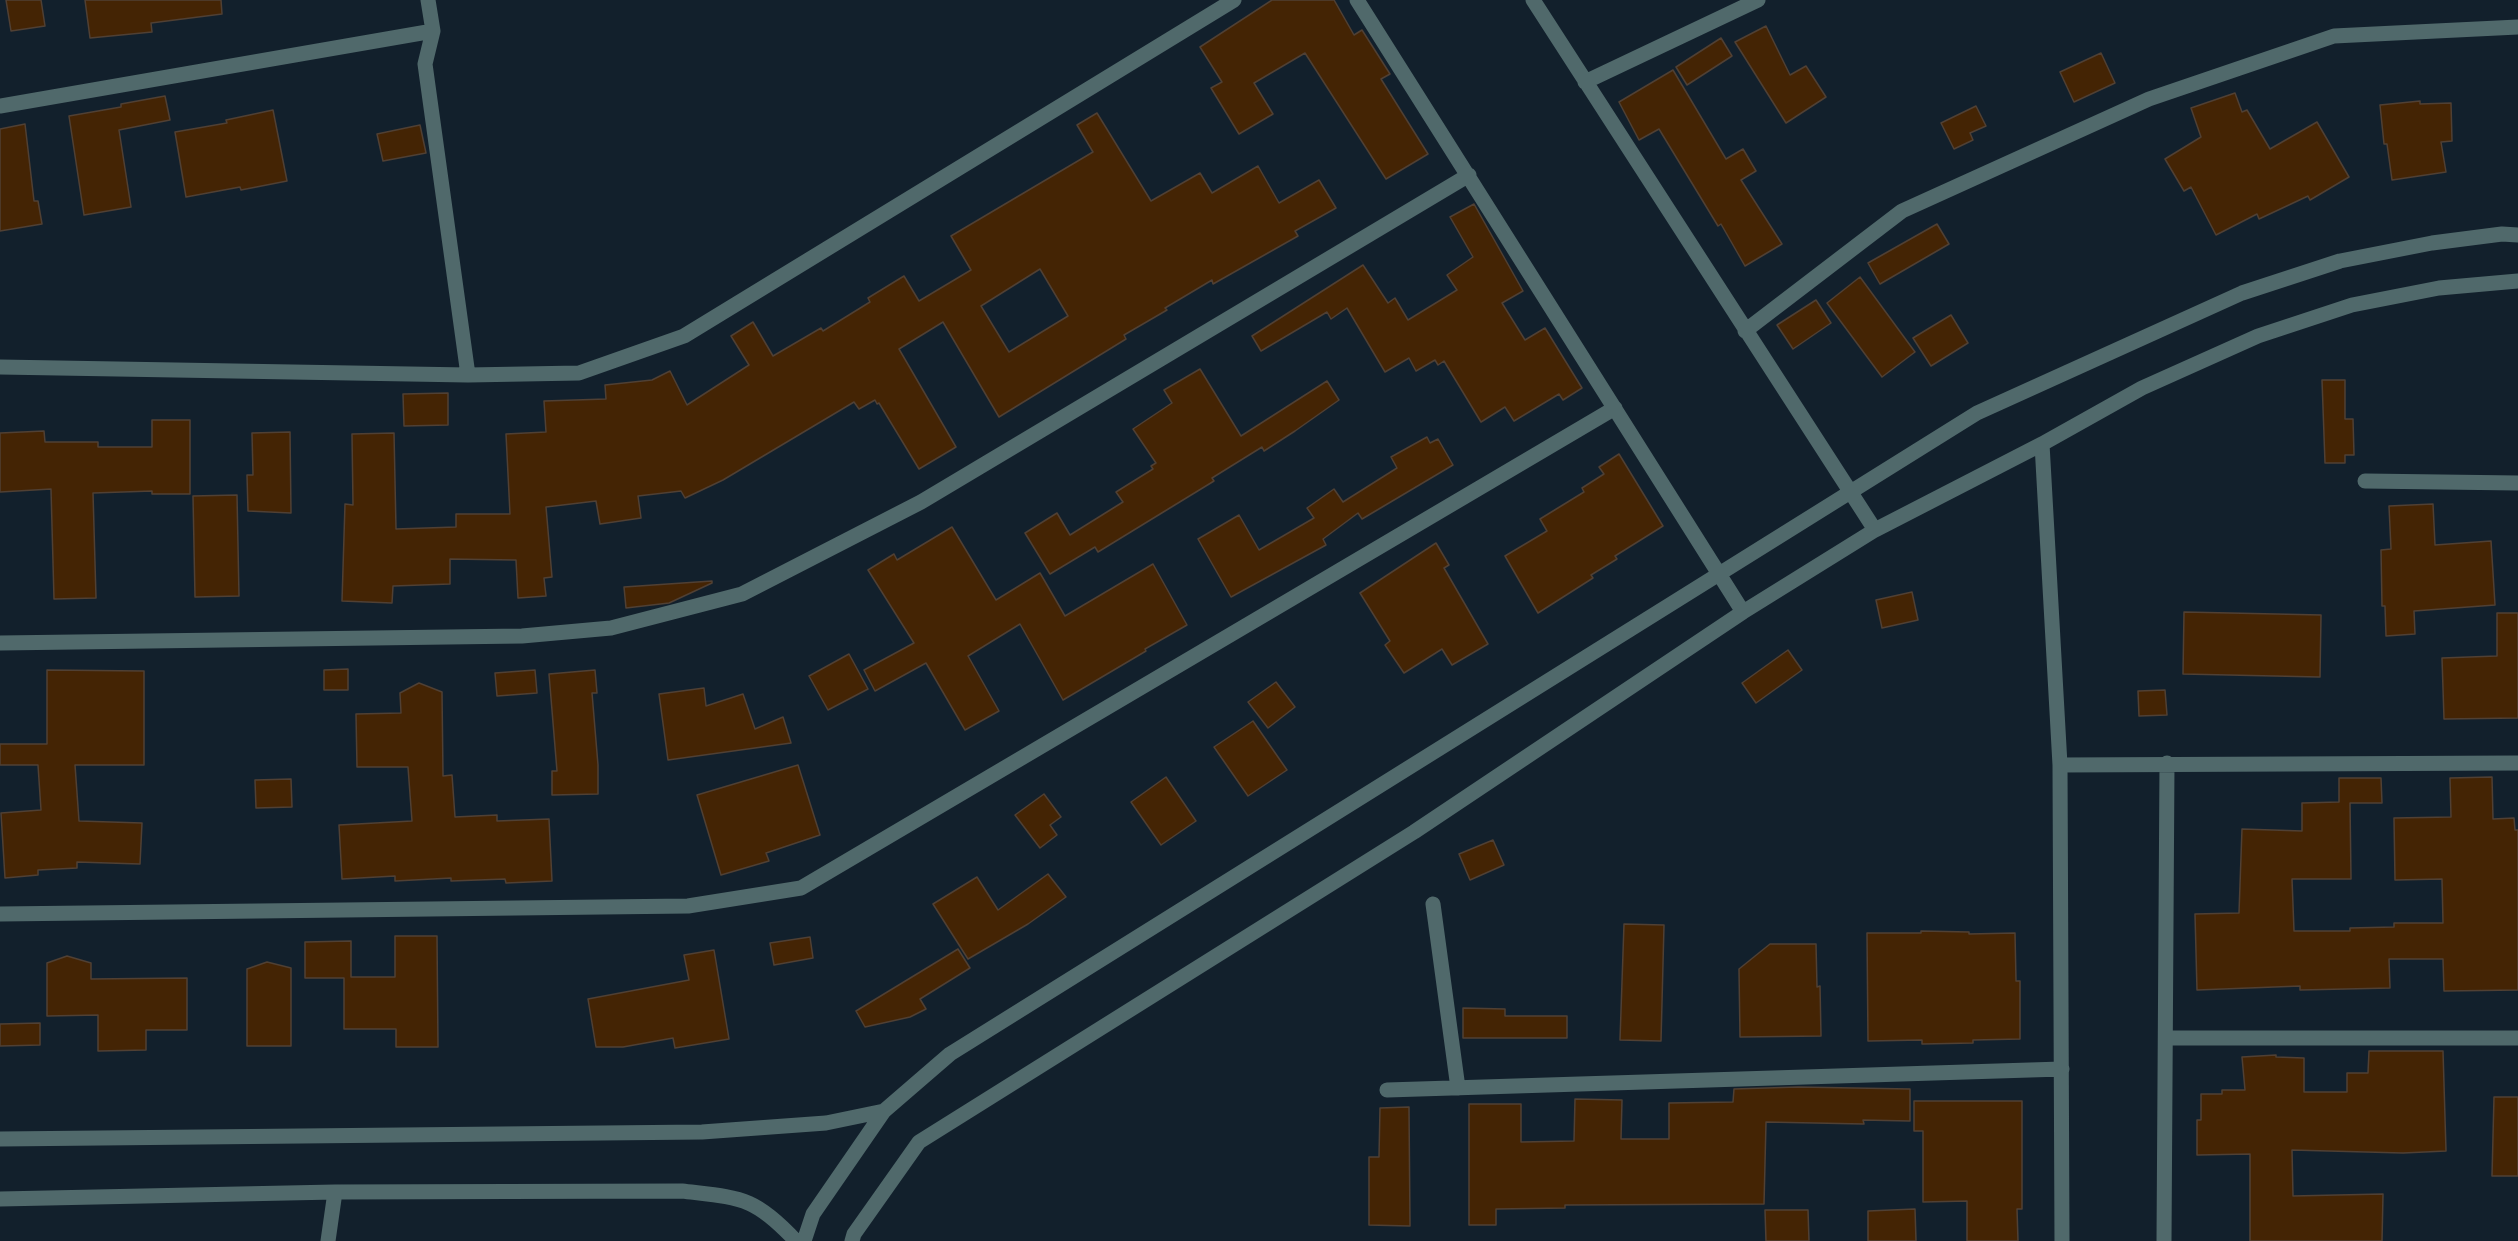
<!DOCTYPE html>
<style>
body{margin:0}
canvas{display:block;background:#12202c}
</style>
<canvas width="2518" height="1241"></canvas>
<script>
const ctx = document.querySelector('canvas').getContext('2d');
ctx.lineJoin = 'round';
function fill(path, color) {
  ctx.fillStyle = color;
  ctx.fill(path, 'evenodd');
}
function strokePath(path, color, width, dash) {
  ctx.strokeStyle = color;
  ctx.lineWidth = width;
  ctx.lineCap = dash ? 'butt' : 'round';
  ctx.setLineDash(dash || []);
  ctx.stroke(path);
}
const building = new Path2D(`
 M 6,0 L 41,0 L 45,26 L 11,31 Z
 M 85,0 L 221,0 L 222,14 L 151,23 L 152,32 L 90,38 Z
 M 1272,0 L 1334,0 L 1354,35 L 1362,30 L 1390,74 L 1381,79 L 1428,154 L 1386,179 L 1305,53 L 1254,83 L 1273,114 L 1239,134 L 1211,88 L 1222,82 L 1200,47 Z
 M 1766,26 L 1790,75 L 1806,66 L 1826,97 L 1786,123 L 1735,42 Z
 M 1721,38 L 1732,56 L 1687,85 L 1676,67 Z
 M 2101,53 L 2115,83 L 2074,102 L 2060,72 Z
 M 1673,70 L 1726,159 L 1743,149 L 1756,171 L 1741,180 L 1782,244 L 1745,266 L 1721,224 L 1718,226 L 1659,129 L 1639,140 L 1619,102 Z
 M 2235,93 L 2242,112 L 2247,110 L 2270,149 L 2317,122 L 2349,177 L 2310,200 L 2308,196 L 2259,219 L 2257,214 L 2216,235 L 2191,187 L 2184,191 L 2165,159 L 2201,137 L 2191,108 Z
 M 165,96 L 170,120 L 119,130 L 131,207 L 84,215 L 69,116 L 121,107 L 121,104 Z
 M 2420,101 L 2420,104 L 2451,103 L 2452,141 L 2441,142 L 2446,172 L 2392,180 L 2387,144 L 2384,144 L 2380,105 Z
 M 1976,106 L 1986,126 L 1970,133 L 1973,140 L 1954,149 L 1941,123 Z
 M 273,110 L 287,181 L 241,190 L 240,187 L 186,197 L 175,132 L 227,123 L 226,120 Z
 M 1097,113 L 1151,201 L 1200,173 L 1212,193 L 1258,166 L 1279,203 L 1319,180 L 1336,208 L 1295,231 L 1298,236 L 1213,284 L 1212,280 L 1165,308 L 1167,310 L 1124,335 L 1126,339 L 999,417 L 943,322 L 899,349 L 956,447 L 919,469 L 879,403 L 877,404 L 875,400 L 859,409 L 854,402 L 723,480 L 685,498 L 681,491 L 638,496 L 641,518 L 600,524 L 596,501 L 546,507 L 552,577 L 544,578 L 546,596 L 518,598 L 516,560 L 450,559 L 450,584 L 393,586 L 392,603 L 342,601 L 345,504 L 353,505 L 352,434 L 394,433 L 396,529 L 456,527 L 456,514 L 510,514 L 506,434 L 546,432 L 544,401 L 606,399 L 605,385 L 652,380 L 670,371 L 687,405 L 749,365 L 731,336 L 753,322 L 773,356 L 821,328 L 823,331 L 870,302 L 868,298 L 904,276 L 919,301 L 971,270 L 951,236 L 1093,152 L 1077,125 ZM 1040,269 L 1068,316 L 1009,352 L 981,306 Z
 M 25,124 L 34,201 L 38,201 L 42,224 L 0,231 L 0,129 Z
 M 420,125 L 426,153 L 383,161 L 377,134 Z
 M 1474,204 L 1523,291 L 1502,303 L 1525,340 L 1545,328 L 1582,388 L 1563,400 L 1559,394 L 1514,421 L 1505,407 L 1481,422 L 1444,361 L 1438,365 L 1435,360 L 1416,371 L 1409,358 L 1385,372 L 1347,308 L 1331,319 L 1327,312 L 1261,351 L 1252,336 L 1363,265 L 1388,303 L 1395,298 L 1408,320 L 1457,290 L 1447,275 L 1473,257 L 1450,217 Z
 M 1937,224 L 1949,244 L 1880,284 L 1868,263 Z
 M 1860,277 L 1915,352 L 1882,377 L 1827,303 Z
 M 1816,300 L 1831,323 L 1793,349 L 1777,325 Z
 M 1951,315 L 1968,343 L 1931,366 L 1913,338 Z
 M 1200,369 L 1241,436 L 1327,381 L 1339,400 L 1295,431 L 1264,451 L 1262,447 L 1212,478 L 1214,481 L 1098,552 L 1095,547 L 1050,574 L 1025,533 L 1057,513 L 1070,535 L 1123,502 L 1116,492 L 1153,469 L 1151,466 L 1156,463 L 1133,429 L 1172,403 L 1164,390 Z
 M 2322,380 L 2345,380 L 2345,419 L 2353,419 L 2354,455 L 2345,455 L 2345,463 L 2325,463 Z
 M 448,393 L 448,425 L 404,426 L 403,394 Z
 M 152,420 L 190,420 L 190,494 L 152,494 L 152,491 L 93,493 L 96,598 L 54,599 L 51,489 L 0,492 L 0,433 L 44,431 L 45,442 L 98,442 L 98,447 L 152,447 Z
 M 290,432 L 291,513 L 248,511 L 247,475 L 253,475 L 252,433 Z
 M 1427,437 L 1430,443 L 1438,439 L 1453,465 L 1362,519 L 1358,513 L 1323,539 L 1326,545 L 1231,597 L 1198,539 L 1239,515 L 1259,550 L 1314,518 L 1307,508 L 1334,489 L 1343,502 L 1397,468 L 1391,457 Z
 M 1619,454 L 1663,526 L 1615,556 L 1617,559 L 1591,575 L 1593,578 L 1538,613 L 1505,556 L 1547,531 L 1540,519 L 1584,492 L 1582,488 L 1604,474 L 1599,467 Z
 M 237,495 L 239,596 L 195,597 L 193,496 Z
 M 2433,504 L 2435,545 L 2491,541 L 2495,605 L 2414,611 L 2415,634 L 2386,636 L 2385,606 L 2382,606 L 2381,550 L 2391,549 L 2389,506 Z
 M 952,527 L 996,600 L 1040,573 L 1065,616 L 1153,564 L 1187,625 L 1145,649 L 1146,651 L 1063,700 L 1020,624 L 968,656 L 999,711 L 965,730 L 926,663 L 875,691 L 864,670 L 914,643 L 868,570 L 894,554 L 897,560 Z
 M 1436,543 L 1449,565 L 1444,568 L 1488,644 L 1452,665 L 1442,649 L 1404,673 L 1385,645 L 1390,641 L 1360,593 Z
 M 712,581 L 712,583 L 669,603 L 626,608 L 624,587 Z
 M 1912,592 L 1918,620 L 1882,628 L 1876,600 Z
 M 2184,612 L 2321,615 L 2320,677 L 2183,674 Z
 M 2497,613 L 2518,613 L 2518,718 L 2444,719 L 2442,658 L 2497,656 Z
 M 1788,650 L 1802,670 L 1756,703 L 1742,683 Z
 M 849,654 L 868,689 L 828,710 L 809,676 Z
 M 348,669 L 348,690 L 324,690 L 324,670 Z
 M 47,670 L 144,671 L 144,765 L 75,765 L 79,821 L 142,823 L 140,864 L 77,862 L 77,868 L 38,870 L 38,875 L 5,878 L 1,813 L 41,810 L 38,765 L 0,765 L 0,744 L 47,744 Z
 M 535,670 L 537,693 L 497,696 L 495,673 Z
 M 595,670 L 597,693 L 592,693 L 598,765 L 598,794 L 552,795 L 552,771 L 557,771 L 549,674 Z
 M 1276,682 L 1295,707 L 1268,728 L 1248,702 Z
 M 419,683 L 442,692 L 443,776 L 452,775 L 455,817 L 497,815 L 497,821 L 549,819 L 552,881 L 506,883 L 505,879 L 451,881 L 451,878 L 395,881 L 395,876 L 342,879 L 339,825 L 412,821 L 408,767 L 357,767 L 356,714 L 401,713 L 400,693 Z
 M 704,688 L 706,706 L 743,694 L 755,729 L 783,717 L 791,743 L 668,760 L 659,694 Z
 M 2165,690 L 2167,715 L 2139,716 L 2138,691 Z
 M 1253,721 L 1287,770 L 1248,796 L 1214,747 Z
 M 798,765 L 820,835 L 766,853 L 769,861 L 721,875 L 697,795 Z
 M 1166,777 L 1196,821 L 1161,845 L 1131,802 Z
 M 2492,777 L 2493,819 L 2514,818 L 2515,830 L 2518,830 L 2518,990 L 2444,991 L 2443,959 L 2389,959 L 2390,988 L 2300,990 L 2300,986 L 2197,990 L 2195,914 L 2239,913 L 2242,829 L 2302,831 L 2302,803 L 2339,802 L 2339,778 L 2381,778 L 2382,803 L 2350,803 L 2351,879 L 2292,879 L 2294,931 L 2350,931 L 2350,928 L 2394,927 L 2394,923 L 2443,923 L 2442,879 L 2395,880 L 2394,818 L 2451,817 L 2450,778 Z
 M 291,779 L 292,807 L 256,808 L 255,780 Z
 M 1044,794 L 1061,817 L 1050,825 L 1057,835 L 1040,848 L 1015,815 Z
 M 1493,840 L 1504,865 L 1470,880 L 1459,854 Z
 M 1048,874 L 1066,897 L 1028,924 L 968,959 L 933,904 L 977,877 L 998,910 Z
 M 1624,924 L 1664,925 L 1661,1041 L 1620,1040 Z
 M 1921,931 L 1969,932 L 1969,934 L 2015,933 L 2016,981 L 2020,981 L 2020,1039 L 1973,1040 L 1973,1043 L 1922,1044 L 1922,1040 L 1868,1041 L 1867,933 L 1921,933 Z
 M 395,936 L 437,936 L 438,1047 L 396,1047 L 396,1029 L 344,1029 L 344,978 L 305,978 L 305,942 L 351,941 L 351,977 L 395,977 Z
 M 810,937 L 813,958 L 774,965 L 770,943 Z
 M 1770,944 L 1816,944 L 1817,987 L 1820,986 L 1821,1036 L 1740,1037 L 1739,969 Z
 M 958,949 L 970,968 L 920,999 L 926,1009 L 910,1017 L 865,1027 L 856,1011 Z
 M 714,950 L 729,1039 L 675,1048 L 673,1038 L 623,1047 L 596,1047 L 588,999 L 689,980 L 684,955 Z
 M 67,956 L 91,963 L 91,979 L 187,978 L 187,1030 L 146,1030 L 146,1050 L 98,1051 L 98,1015 L 47,1016 L 47,963 Z
 M 267,962 L 291,968 L 291,1046 L 247,1046 L 247,969 Z
 M 1463,1008 L 1505,1009 L 1505,1016 L 1567,1016 L 1567,1038 L 1463,1038 Z
 M 40,1023 L 40,1045 L 0,1046 L 0,1024 Z
 M 2369,1051 L 2443,1051 L 2446,1151 L 2403,1153 L 2292,1150 L 2293,1196 L 2383,1194 L 2382,1241 L 2250,1241 L 2250,1154 L 2197,1155 L 2197,1120 L 2201,1120 L 2201,1094 L 2222,1094 L 2222,1090 L 2245,1090 L 2242,1057 L 2276,1055 L 2276,1057 L 2304,1058 L 2304,1092 L 2347,1092 L 2347,1073 L 2368,1073 Z
 M 1798,1087 L 1910,1089 L 1910,1121 L 1863,1120 L 1864,1124 L 1766,1122 L 1764,1204 L 1565,1205 L 1565,1208 L 1496,1209 L 1496,1225 L 1469,1225 L 1469,1104 L 1521,1104 L 1521,1142 L 1574,1141 L 1575,1099 L 1622,1100 L 1621,1139 L 1669,1139 L 1669,1103 L 1733,1102 L 1734,1089 Z
 M 2494,1097 L 2518,1097 L 2518,1176 L 2492,1176 Z
 M 1914,1101 L 2022,1101 L 2022,1209 L 2017,1209 L 2018,1241 L 1967,1241 L 1967,1201 L 1923,1202 L 1923,1131 L 1914,1131 Z
 M 1409,1107 L 1410,1226 L 1369,1225 L 1369,1157 L 1379,1157 L 1380,1108 Z
 M 1915,1209 L 1916,1241 L 1868,1241 L 1868,1211 Z
 M 1765,1210 L 1808,1210 L 1809,1241 L 1766,1241 Z`);
const minor = new Path2D(`
 M 428,0 L 433,31 L 425,64 L 468,375
 M 1357,0 L 1743,612
 M 1533,0 L 1875,530
 M 1585,82 L 1758,0
 M 0,106 L 433,31
 M 1745,331 L 1902,211 L 2149,99 L 2334,36 L 2518,27
 M 0,367 L 468,375 L 579,373 L 684,336 L 1234,0
 M 2042,444 L 2060,765 L 2062,1241
 M 2365,481 L 2518,483
 M 0,643 L 522,636 L 611,628 L 742,594 L 921,502 L 1469,175
 M 2060,765 L 2518,763
 M 1433,904 L 1458,1088
 M 0,914 L 688,906 L 801,888 L 1615,408
 M 2166,1038 L 2518,1038
 M 1387,1090 L 2062,1069
 M 0,1139 L 702,1132 L 826,1123 L 884,1111
 M 0,1199 L 335,1192 L 682,1191 C 741,1198 754,1196 796,1241
 M 328,1241 L 335,1192
 M 804,1241 L 813,1214 L 884,1111 L 950,1054 L 1977,413 L 2242,293 L 2340,261 L 2432,243 L 2502,234 L 2518,235
 M 852,1241 L 854,1234 L 919,1142 L 1414,832 L 1743,612 L 1875,530 L 2042,444 L 2142,388 L 2258,336 L 2352,305 L 2439,288 L 2518,281
 M 2164,1241 L 2167,763`);
fill(building, '#442404');
strokePath(building, '#504034', 1.5);
strokePath(minor, '#50696b', 15);
</script>
